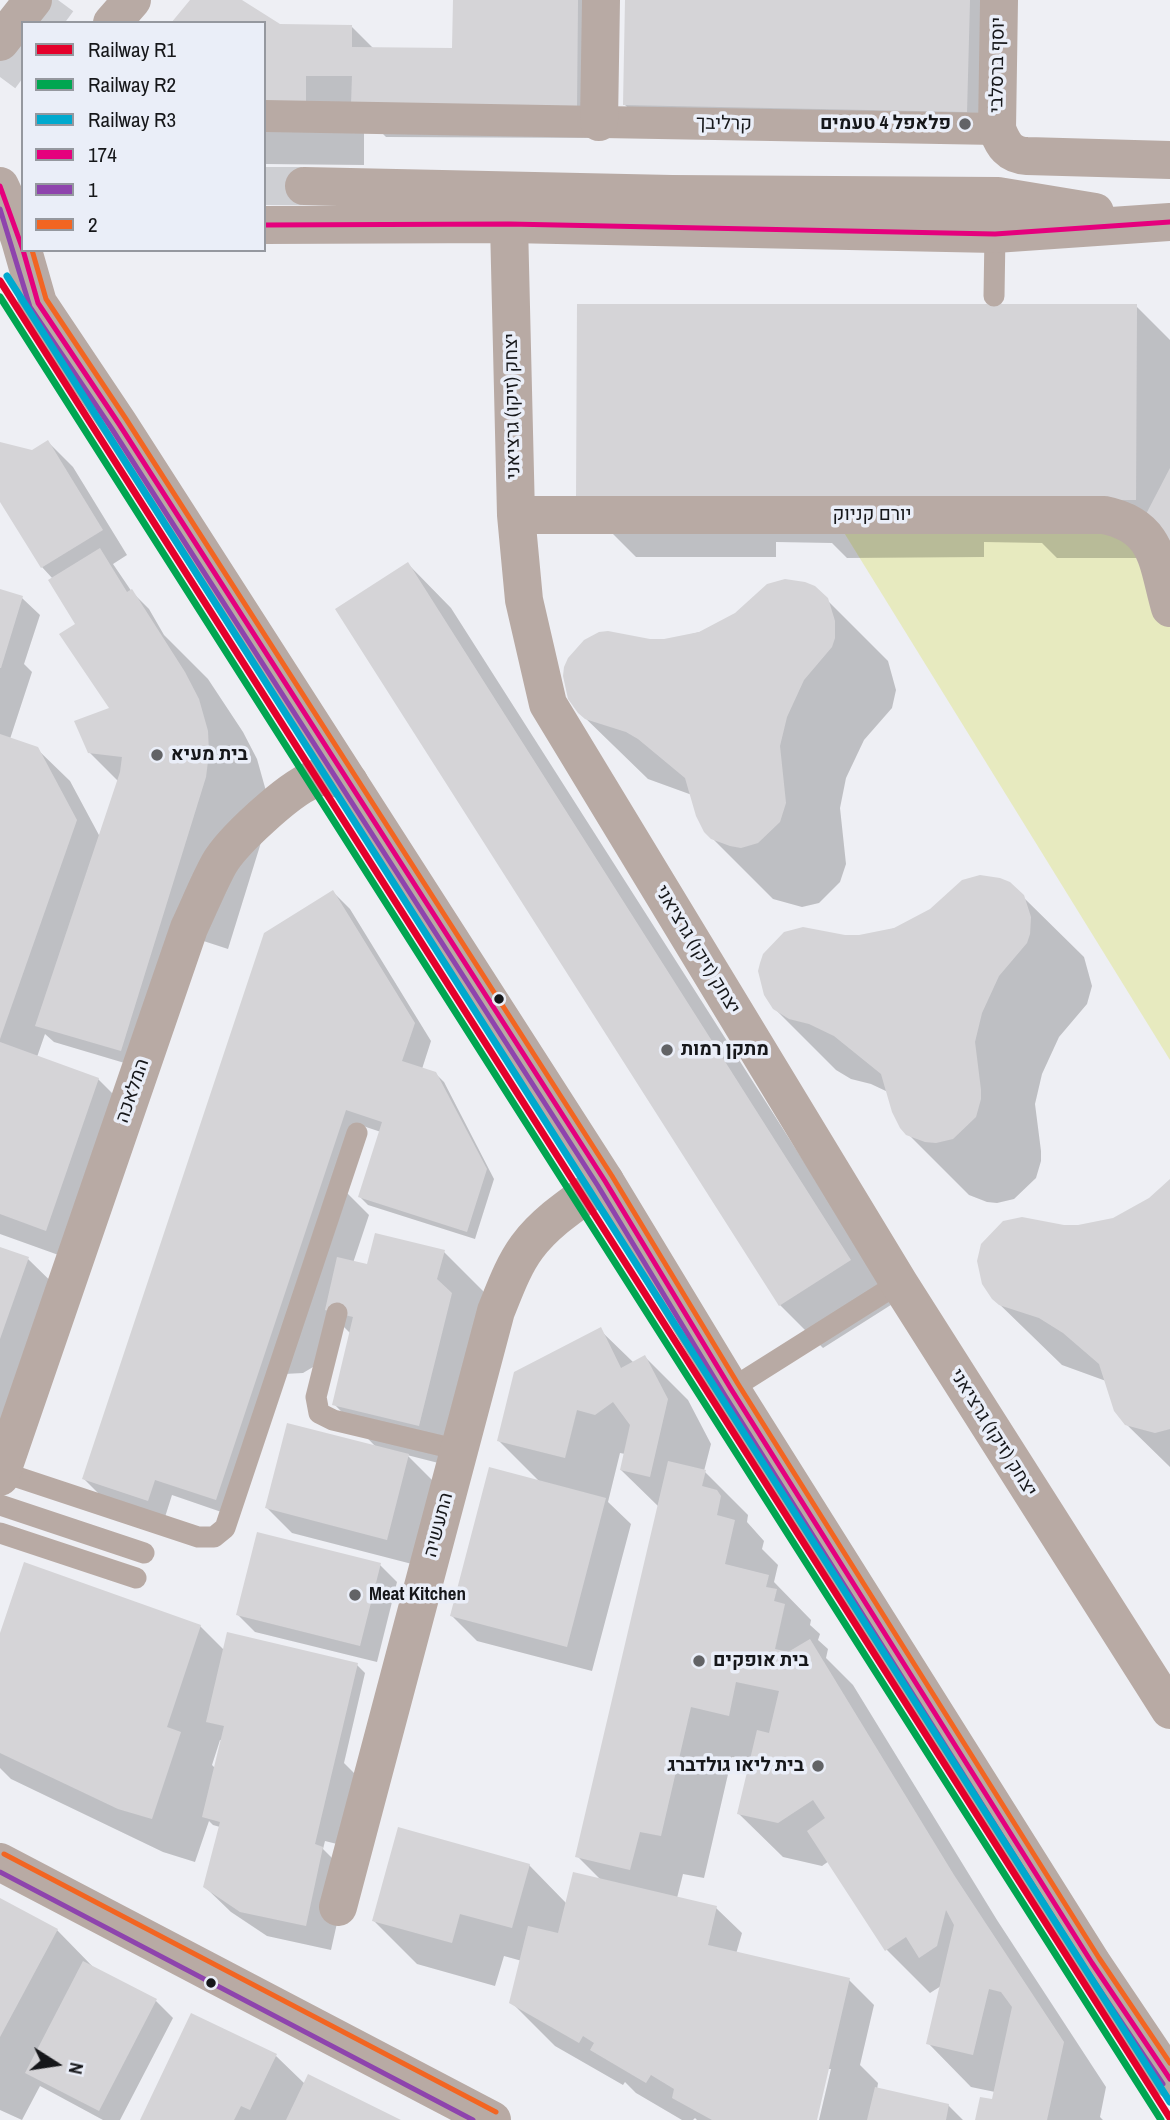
<!DOCTYPE html>
<meta charset="utf-8">
<style>
body{margin:0}
#map{position:relative;width:1170px;height:2120px;overflow:hidden;background:#eeeff4;font-family:"Archivo Narrow",sans-serif}
canvas{display:block}
.legend{position:absolute;left:21px;top:21px;width:245px;height:231px;box-sizing:border-box;background:#eaeef8;border:2px solid #95989f;margin:0;padding:9px 12px;list-style:none;font-size:21px;color:#16171a}
.legend li{display:flex;align-items:center;gap:14px;height:35px}
.legend b{width:35px;border:2px solid #95989f}
.north{position:absolute;left:21px;top:2029px;width:70px;height:70px;-webkit-text-stroke:5px #eaeef8;paint-order:stroke;rotate:102deg;font-size:19px;font-weight:700;line-height:28px;text-align:center;color:#16171a}
.north::after{content:'';display:block;margin:auto;width:24px;height:32px;background:#16171a;clip-path:polygon(50% 0,100% 100%,50% 72%,0 100%)}
</style>
<div id="map">
<canvas width="1170" height="2120"></canvas>
<ul class="legend">
<li><b style="height:9px;background:#e4002b"></b>Railway R1</li>
<li><b style="height:9px;background:#00a651"></b>Railway R2</li>
<li><b style="height:9px;background:#00a9ce"></b>Railway R3</li>
<li><b style="height:9px;background:#e5007d"></b>174</li>
<li><b style="height:9px;background:#8e44ad"></b>1</li>
<li><b style="height:9px;background:#f26522"></b>2</li>
</ul>
<div class="north">N</div>
</div>
<script>
const ctx = document.querySelector('canvas').getContext('2d');
ctx.lineJoin = 'round';
function fill(path, color) {
  ctx.fillStyle = color;
  ctx.fill(path, 'evenodd');
}
function strokePath(path, color, width, dash) {
  ctx.strokeStyle = color;
  ctx.lineWidth = width;
  ctx.lineCap = dash ? 'butt' : 'round';
  ctx.setLineDash(dash || []);
  ctx.stroke(path);
}
function drawText(font, color, halo, rows, align = 'center') {
  ctx.font = font + ' "Archivo Narrow",Heebo,sans-serif';
  ctx.lineWidth = 7;
  ctx.setLineDash([]);
  ctx.textBaseline = 'middle';
  ctx.strokeStyle = halo;
  ctx.fillStyle = color;
  for (const [text, x, y, turn = 0] of rows) {
    ctx.save();
    ctx.translate(x, y);
    ctx.rotate((+turn || 0) * Math.PI / 180);
    ctx.textAlign = isNaN(turn) ? turn : align;
    if (halo) ctx.strokeText(text, 0, 0);
    ctx.fillText(text, 0, 0);
    ctx.restore();
  }
}
const green = new Path2D(`
 M 1127,508 L 1170,577 L 1170,1060 L 843,531 Z`);
const shadow = new Path2D(`
 M 192,0 L 238,0 L 279,26 L 351,26 L 374,49 L 454,50 L 455,0 L 592,0 L 609,138 L 386,137 L 382,133 L 364,133 L 364,165 L 264,164 L 264,23 Z
 M 627,0 L 986,0 L 999,144 L 657,136 L 624,104 Z
 M 1136,306 L 1170,340 L 1170,558 L 1057,558 L 1042,543 L 984,542 L 984,557 L 847,558 L 832,543 L 776,542 L 776,557 L 636,557 L 578,499 Z
 M 48,442 L 73,467 L 127,555 L 113,564 L 132,592 L 149,609 L 164,635 L 208,679 L 243,732 L 257,759 L 266,791 L 263,836 L 228,949 L 179,933 L 138,1067 L 54,1042 L 45,1034 L 37,1057 L 98,1079 L 131,1112 L 78,1262 L 0,1234 L 0,591 L 22,598 L 40,615 L 24,664 L 32,672 L 10,739 L 37,749 L 70,781 L 100,837 L 118,781 L 89,752 L 112,709 L 78,625 L 53,579 L 42,567 L 0,499 L 0,443 L 32,451 Z
 M 408,564 L 451,608 L 894,1303 L 823,1348 L 780,1305 Z
 M 827,600 L 888,661 L 896,690 L 892,708 L 864,740 L 846,778 L 840,808 L 846,864 L 840,882 L 819,903 L 802,907 L 773,899 L 712,838 L 692,795 L 648,779 L 579,712 L 650,641 L 664,641 Z
 M 333,892 L 350,909 L 431,1041 L 422,1069 L 435,1073 L 444,1082 L 494,1179 L 475,1239 L 368,1205 L 360,1197 L 381,1132 L 363,1126 L 342,1188 L 369,1215 L 353,1263 L 368,1267 L 444,1252 L 487,1295 L 462,1469 L 407,1455 L 433,1481 L 412,1564 L 292,1533 L 267,1508 L 377,1448 L 334,1404 L 351,1334 L 335,1318 L 313,1367 L 303,1373 L 284,1374 L 233,1516 L 172,1495 L 165,1517 L 101,1496 L 84,1479 Z
 M 1022,896 L 1084,957 L 1092,986 L 1087,1004 L 1059,1037 L 1042,1074 L 1035,1104 L 1041,1151 L 1041,1161 L 1036,1178 L 1014,1199 L 997,1203 L 987,1202 L 969,1195 L 908,1134 L 888,1092 L 871,1084 L 851,1079 L 836,1070 L 774,1008 L 845,937 L 860,937 Z
 M 1170,1182 L 1170,1467 L 1126,1424 L 1106,1381 L 1062,1365 L 993,1298 L 1063,1226 L 1078,1227 L 1114,1220 L 1150,1200 Z
 M 0,1249 L 28,1259 L 72,1302 L 0,1505 Z
 M 600,1330 L 634,1363 L 645,1357 L 688,1400 L 711,1444 L 704,1471 L 748,1515 L 747,1522 L 764,1541 L 762,1549 L 778,1565 L 774,1582 L 811,1620 L 810,1625 L 820,1634 L 818,1640 L 828,1649 L 826,1658 L 853,1685 L 997,1920 L 1106,2087 L 1100,2117 L 1103,2120 L 977,2120 L 993,2102 L 995,2092 L 971,2087 L 928,2043 L 941,1986 L 930,1993 L 887,1950 L 829,1861 L 822,1866 L 783,1857 L 739,1814 L 752,1761 L 732,1757 L 704,1878 L 683,1874 L 677,1898 L 716,1908 L 742,1933 L 736,1954 L 849,1980 L 874,2005 L 860,2065 L 878,2083 L 877,2090 L 948,2105 L 963,2120 L 819,2120 L 831,2069 L 827,2069 L 815,2120 L 697,2120 L 695,2118 L 693,2120 L 682,2120 L 636,2093 L 625,2082 L 623,2085 L 555,2046 L 511,2002 L 522,1961 L 504,1956 L 495,1986 L 417,1964 L 374,1921 L 529,1865 L 567,1904 L 601,1880 L 577,1856 L 659,1507 L 621,1470 L 625,1454 L 620,1453 L 608,1502 L 631,1524 L 592,1671 L 477,1641 L 452,1616 L 541,1483 L 499,1441 Z
 M 380,1565 L 397,1582 L 377,1662 L 255,1632 L 238,1615 Z
 M 200,1626 L 225,1651 L 357,1665 L 365,1673 L 344,1763 L 361,1780 L 345,1846 L 325,1841 L 323,1849 L 348,1874 L 331,1950 L 267,1936 L 231,1912 L 205,1887 L 220,1827 L 213,1825 L 209,1821 L 195,1862 L 163,1852 L 11,1779 L 0,1768 L 0,1639 ZM 220,1740 L 223,1741 L 216,1769 L 212,1765 Z
 M 0,1900 L 57,1930 L 95,1969 L 156,2001 L 173,2018 L 120,2120 L 103,2120 L 40,2086 L 22,2120 L 0,2110 Z
 M 192,2015 L 276,2056 L 305,2084 L 397,2120 L 142,2120 Z`);
const building = new Path2D(`
 M 190,0 L 242,0 L 280,24 L 352,25 L 352,47 L 452,48 L 453,0 L 578,0 L 577,106 L 351,105 L 352,76 L 306,76 L 306,108 L 264,107 L 264,23 L 171,23 Z
 M 625,0 L 970,0 L 967,112 L 623,105 Z
 M 577,304 L 1137,304 L 1136,500 L 576,499 Z
 M 48,440 L 103,530 L 41,568 L 0,502 L 0,442 L 32,450 Z
 M 1170,468 L 1170,553 L 1144,518 Z
 M 100,548 L 127,592 L 132,589 L 185,672 L 199,699 L 208,731 L 209,753 L 206,777 L 121,1051 L 35,1026 L 120,772 L 122,757 L 88,753 L 74,721 L 109,708 L 59,634 L 75,624 L 48,580 Z
 M 408,562 L 851,1260 L 779,1306 L 335,609 Z
 M 785,579 L 805,582 L 815,586 L 828,598 L 835,621 L 835,638 L 832,647 L 804,680 L 787,717 L 780,746 L 786,803 L 780,822 L 758,843 L 741,848 L 730,846 L 711,839 L 704,832 L 696,816 L 685,778 L 638,739 L 626,732 L 585,719 L 578,713 L 568,699 L 563,676 L 564,667 L 568,658 L 584,640 L 599,632 L 608,631 L 650,639 L 664,639 L 699,632 L 735,613 L 767,584 Z
 M 0,589 L 23,596 L 1,668 L 0,668 Z
 M 0,734 L 38,747 L 77,820 L 0,1039 Z
 M 980,875 L 1000,878 L 1010,882 L 1024,895 L 1031,917 L 1030,934 L 1027,943 L 999,976 L 982,1013 L 975,1042 L 981,1090 L 981,1099 L 976,1117 L 953,1139 L 936,1143 L 925,1142 L 906,1135 L 900,1128 L 892,1112 L 881,1074 L 834,1036 L 809,1024 L 789,1019 L 773,1009 L 764,995 L 758,971 L 760,963 L 763,954 L 784,932 L 803,927 L 845,935 L 859,935 L 894,928 L 930,909 L 962,880 Z
 M 333,890 L 415,1023 L 402,1061 L 436,1072 L 487,1169 L 467,1232 L 358,1197 L 382,1122 L 346,1110 L 216,1500 L 155,1480 L 148,1501 L 82,1479 L 264,933 Z
 M 0,1042 L 99,1078 L 46,1231 L 0,1214 Z
 M 1170,1179 L 1170,1429 L 1155,1433 L 1125,1425 L 1114,1411 L 1099,1364 L 1063,1333 L 1039,1318 L 999,1305 L 992,1299 L 982,1284 L 977,1261 L 981,1244 L 1003,1221 L 1022,1217 L 1064,1225 L 1078,1225 L 1113,1218 L 1149,1198 Z
 M 375,1233 L 445,1250 L 437,1279 L 452,1293 L 419,1426 L 332,1405 L 353,1317 L 325,1310 L 337,1257 L 367,1264 Z
 M 0,1247 L 29,1257 L 0,1339 Z
 M 601,1327 L 621,1368 L 645,1355 L 668,1399 L 650,1477 L 620,1470 L 630,1425 L 613,1402 L 595,1415 L 577,1410 L 565,1458 L 497,1441 L 514,1372 Z
 M 287,1423 L 409,1454 L 387,1540 L 265,1508 Z
 M 668,1461 L 706,1470 L 702,1486 L 717,1490 L 721,1496 L 717,1515 L 735,1520 L 725,1564 L 769,1575 L 766,1587 L 777,1589 L 774,1601 L 785,1604 L 775,1649 L 788,1652 L 810,1639 L 954,1875 L 1064,2042 L 1047,2120 L 975,2120 L 980,2097 L 992,2099 L 1012,2007 L 1001,1992 L 989,1989 L 973,2055 L 926,2044 L 954,1925 L 946,1910 L 937,1946 L 919,1958 L 906,1937 L 885,1951 L 807,1831 L 825,1818 L 813,1800 L 778,1823 L 737,1814 L 757,1730 L 769,1733 L 779,1691 L 736,1682 L 729,1716 L 691,1707 L 661,1836 L 640,1832 L 630,1870 L 575,1857 Z
 M 489,1467 L 606,1498 L 567,1647 L 450,1616 Z
 M 257,1532 L 381,1563 L 360,1646 L 236,1615 Z
 M 24,1562 L 201,1625 L 167,1727 L 181,1732 L 152,1819 L 118,1809 L 0,1753 L 0,1633 Z
 M 227,1632 L 358,1663 L 315,1844 L 323,1847 L 306,1926 L 240,1912 L 203,1887 L 220,1822 L 202,1817 L 224,1726 L 206,1722 Z
 M 398,1827 L 530,1864 L 512,1928 L 460,1914 L 452,1943 L 372,1921 Z
 M 573,1872 L 717,1906 L 708,1945 L 850,1978 L 817,2120 L 712,2120 L 672,2098 L 674,2089 L 651,2075 L 646,2083 L 590,2050 L 594,2043 L 583,2036 L 579,2043 L 509,2003 L 528,1926 L 558,1933 Z
 M 0,1898 L 58,1929 L 0,2037 Z
 M 83,1961 L 157,1999 L 99,2111 L 25,2073 Z
 M 191,2013 L 277,2054 L 250,2110 L 241,2106 L 234,2120 L 140,2120 Z
 M 308,2074 L 401,2120 L 286,2120 Z
 M 875,2087 L 949,2104 L 946,2120 L 867,2120 Z`);
const tertiaryTunnel = new Path2D(`
 M 41,23 L 58,0
 M 0,77 L 23,46
 M 264,186 L 304,186`);
const service = new Path2D(`
 M 994,296 L 995,234
 M 337,1313 L 316,1397 L 319,1413 L 333,1420 L 459,1450
 M 731,1389 L 899,1283
 M 2,1472 L 198,1537 L 214,1537 L 225,1528 L 357,1133
 M 0,1505 L 144,1553
 M 0,1533 L 136,1578`);
const pedestrian = new Path2D(`
 M 264,116 L 997,129`);
const minor = new Path2D(`
 M 999,0 L 997,129 C 1003,145 1009,155 1027,156 L 1170,160
 M 599,122 L 601,0
 M 509,224 L 516,515 L 524,600 L 548,704 L 899,1283 L 1170,1710
 M 516,515 L 1104,515 C 1159,526 1157,563 1170,608
 M 0,1477 L 189,928 C 199,907 208,884 219,864 C 232,841 288,790 312,780 C 324,774 338,778 349,782
 M 338,1907 L 496,1311 C 505,1289 513,1266 527,1247 C 547,1220 578,1201 605,1181`);
const tertiary = new Path2D(`
 M 112,23 L 132,0
 M 0,42 L 33,0
 M 0,186 L 6,199 L 20,240 L 38,303 L 119,424 L 605,1181 L 731,1389 L 1092,1963 L 1170,2079
 M 304,186 L 672,194 L 998,196 L 1095,212
 M 264,225 L 509,224 L 995,234 L 1170,222
 M 0,1862 L 492,2120`);
const bus1 = new Path2D(`
 M 0,186 L 23,250
 M 264,225 L 509,224 L 995,234 L 1170,222
 M 23,250 L 38,303 L 119,424 L 605,1181 L 731,1389 L 1092,1963 L 1170,2079`);
const bus2 = new Path2D(`
 M 0,209 L 30,307 L 112,429 L 598,1186 L 724,1394 L 1085,1968 L 1163,2084
 M 0,1872 L 473,2120`);
const bus3 = new Path2D(`
 M 32,250 L 46,299 L 126,419 L 612,1176 L 738,1384 L 1099,1958 L 1170,2063
 M 4,1854 L 496,2112`);
const rail1 = new Path2D(`
 M 0,281 L 1170,2118`);
const rail2 = new Path2D(`
 M 0,297 L 1161,2120`);
const rail3 = new Path2D(`
 M 7,276 L 1170,2102`);
const markers = [
 [965,124,7,"#626366"],
 [157,755,7,"#626366"],
 [499,999,6,"#16171a"],
 [667,1050,7,"#626366"],
 [355,1595,7,"#626366"],
 [699,1661,7,"#626366"],
 [818,1766,7,"#626366"],
 [211,1983,6,"#16171a"]
];
const streetNames = [
 ["יוסף ברסלבי",998,65,-89],
 ["קרליבך",724,124,1],
 ["יצחק (זיקו) גרציאני",513,406,-91],
 ["יורם קניוק",872,515],
 ["יצחק (זיקו) גרציאני",697,950,59],
 ["המלאכה",133,1091,-71],
 ["יצחק (זיקו) גרציאני",993,1433,58],
 ["התעשיה",439,1525,-75]
];
const poiNames = [
 ["פלאפל 4 טעמים",951,124,"right"],
 ["בית מעיא",171,755],
 ["מתקן רמות",681,1050],
 ["Meat Kitchen",369,1595],
 ["בית אופקים",713,1661],
 ["בית ליאו גולדברג",804,1766,"right"]
];
fill(green, '#e7eabf');
fill(shadow, '#0003');
fill(building, '#d5d4d7');
strokePath(tertiaryTunnel, '#cecfd3', 38, [38, 19]);
strokePath(service, '#b8aaa4', 21);
strokePath(pedestrian, '#b8aaa4', 32);
strokePath(minor, '#b8aaa4', 38);
strokePath(tertiary, '#b8aaa4', 38);
strokePath(bus1, '#e5007d', 5);
strokePath(bus2, '#8e44ad', 5);
strokePath(bus3, '#f26522', 5);
strokePath(rail1, '#e4002b', 7);
strokePath(rail2, '#00a651', 7);
strokePath(rail3, '#00a9ce', 7);
for (const [x, y, r, color] of markers) {
  const dot = new Path2D();
  dot.arc(x, y, r, 0, 2 * Math.PI);
  ctx.fillStyle = color;
  ctx.fill(dot);
  strokePath(dot, '#eaeef8', 2.5);
}
drawText('19px', '#16171a', '#eaeef8', streetNames);
drawText('bold 19px', '#16171a', '#eaeef8', poiNames, 'left');
</script>
